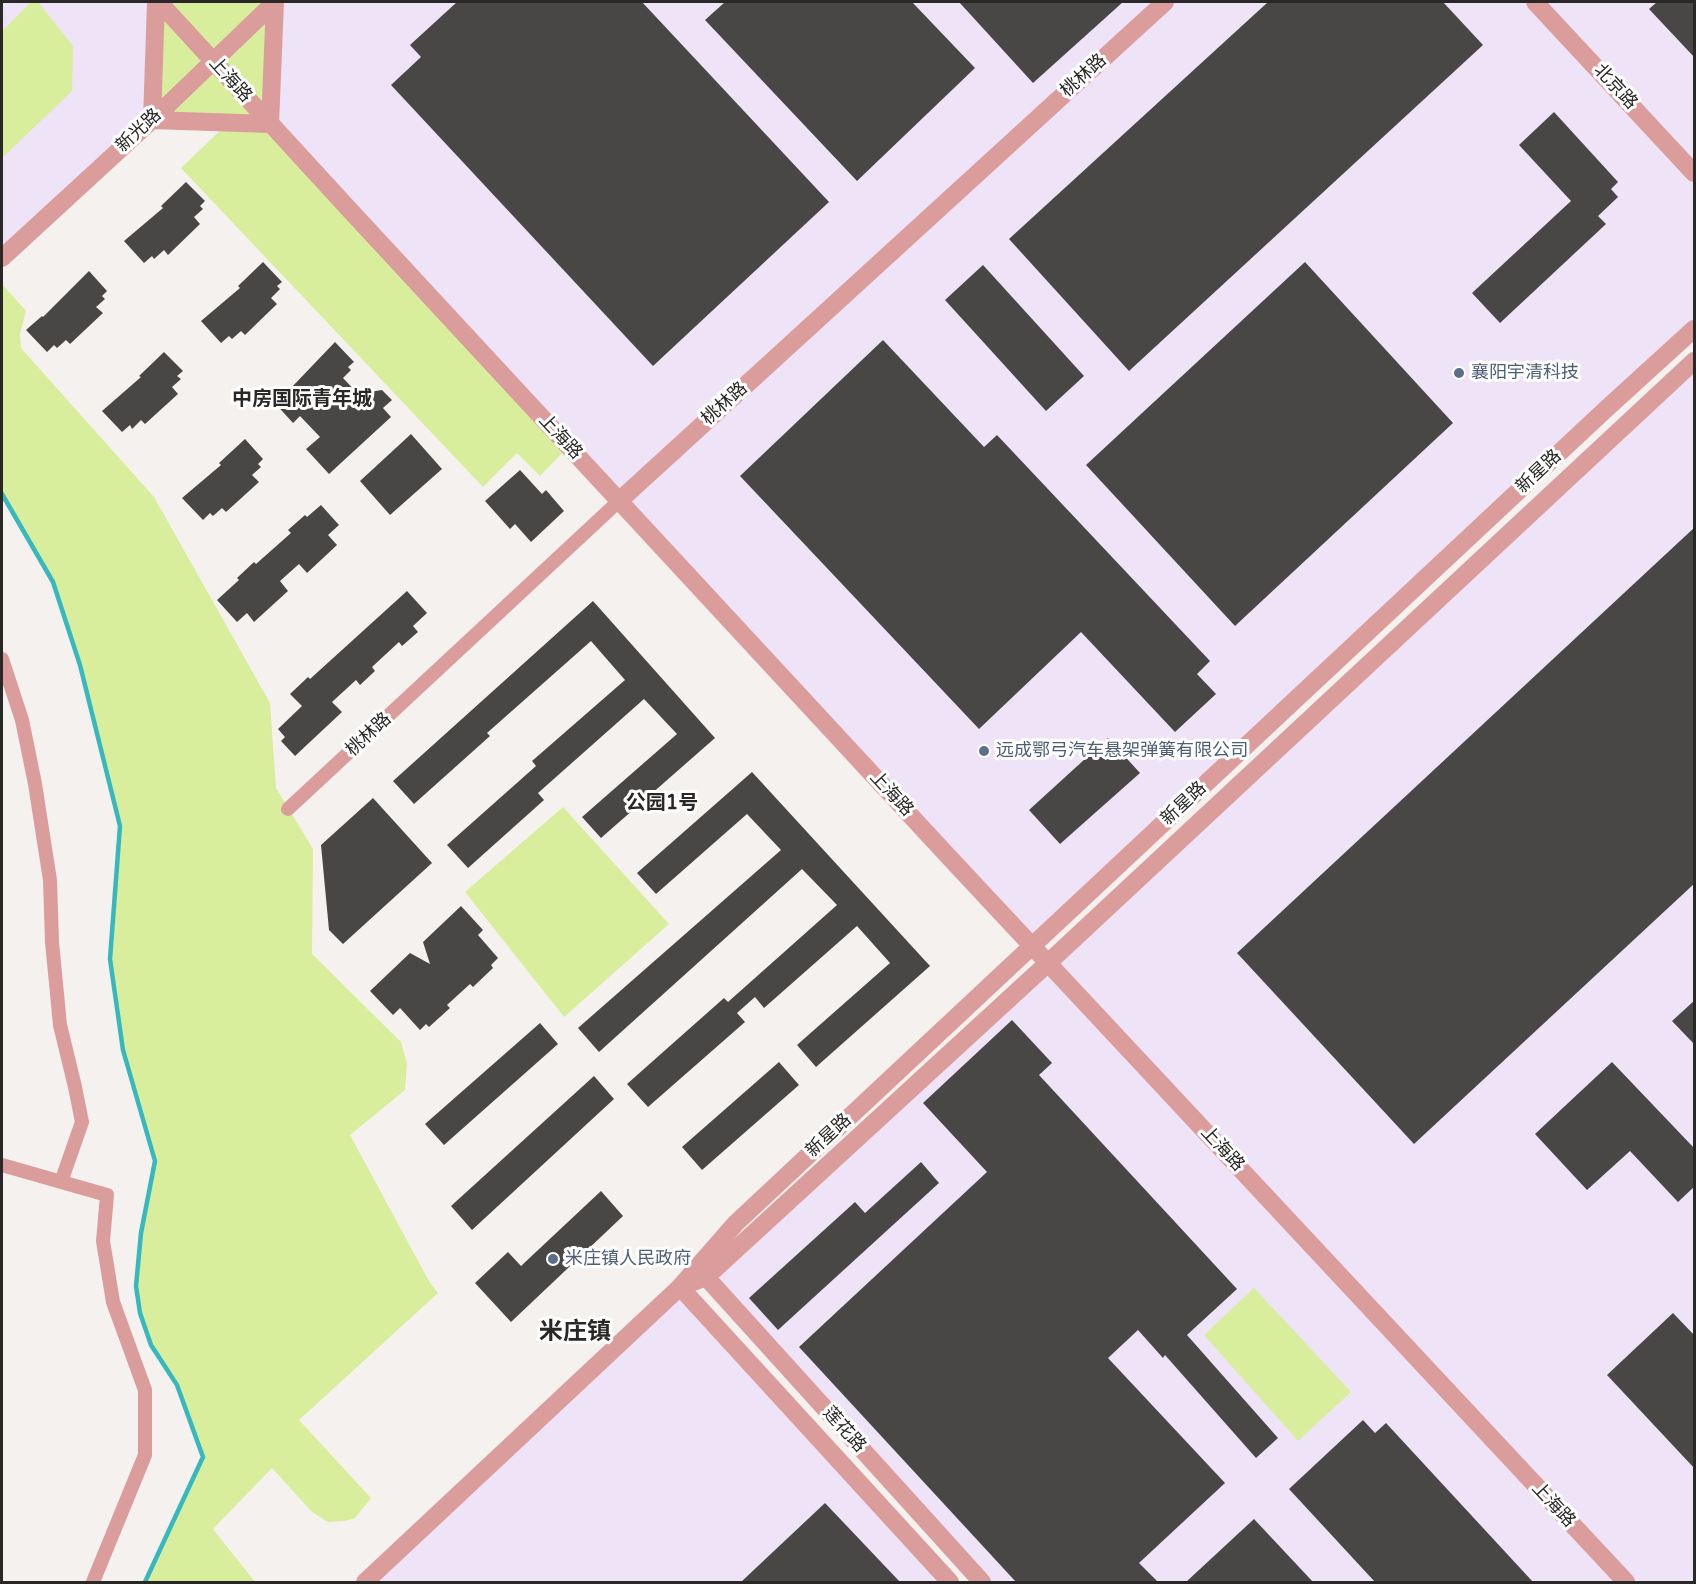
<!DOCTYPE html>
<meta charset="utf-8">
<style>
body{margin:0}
#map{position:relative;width:1696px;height:1584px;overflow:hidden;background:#f5f1ef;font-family:"Varela Round",sans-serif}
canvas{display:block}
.frame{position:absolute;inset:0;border:3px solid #292827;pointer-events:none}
</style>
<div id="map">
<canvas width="1696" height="1584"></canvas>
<div class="frame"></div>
</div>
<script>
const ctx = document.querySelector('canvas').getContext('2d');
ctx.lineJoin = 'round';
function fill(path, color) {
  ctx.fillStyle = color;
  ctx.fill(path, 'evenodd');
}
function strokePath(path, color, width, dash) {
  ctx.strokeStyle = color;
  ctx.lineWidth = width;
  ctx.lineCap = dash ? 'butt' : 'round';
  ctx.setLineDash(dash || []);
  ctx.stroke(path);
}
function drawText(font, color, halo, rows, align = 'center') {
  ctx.font = font + ' "Varela Round","Noto Sans SC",sans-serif';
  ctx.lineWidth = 6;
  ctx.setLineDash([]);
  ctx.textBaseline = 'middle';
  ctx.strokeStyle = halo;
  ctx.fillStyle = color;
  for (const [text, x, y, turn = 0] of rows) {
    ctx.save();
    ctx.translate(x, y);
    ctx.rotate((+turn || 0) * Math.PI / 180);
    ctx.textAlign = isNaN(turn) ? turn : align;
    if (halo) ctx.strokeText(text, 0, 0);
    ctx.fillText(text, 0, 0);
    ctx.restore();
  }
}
const industrial = new Path2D(`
 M 2,2 L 156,2 L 152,120 L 2,258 Z
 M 275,2 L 1694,2 L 1694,331 L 1032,946 L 270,124 Z
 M 1694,361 L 1694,1582 L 982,1582 L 710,1281 Z
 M 680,1287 L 937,1582 L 365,1582 Z`);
const green = new Path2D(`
 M 31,2 L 38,2 L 73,46 L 72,91 L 2,158 L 2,31 Z
 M 156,2 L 275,2 L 270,124 L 569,446 L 540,476 L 517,453 L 483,487 L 181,168 L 228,123 L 152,120 Z
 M 2,284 L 26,311 L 20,334 L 21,348 L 154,497 L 270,703 L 276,788 L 313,849 L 312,954 L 401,1042 L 407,1064 L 405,1090 L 350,1135 L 430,1283 L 438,1293 L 299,1420 L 371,1498 L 355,1518 L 345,1521 L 328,1522 L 312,1512 L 272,1468 L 213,1529 L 255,1582 L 145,1582 L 203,1457 L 177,1385 L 151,1345 L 140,1313 L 136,1286 L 141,1233 L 155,1161 L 123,1050 L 110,959 L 120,826 L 80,665 L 53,582 L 2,494 Z
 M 563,807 L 669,924 L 564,1017 L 465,892 Z
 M 1254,1288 L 1351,1392 L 1298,1441 L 1204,1335 Z`);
const stream = new Path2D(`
 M 2,494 L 53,582 L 80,665 L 120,826 L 110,959 L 123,1050 L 155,1161 L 141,1233 L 136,1286 L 140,1313 L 151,1345 L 177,1385 L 203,1457 L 145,1582`);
const building = new Path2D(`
 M 457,2 L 642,2 L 829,202 L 653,366 L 391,85 L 421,57 L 410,45 Z
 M 725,2 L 912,2 L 975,68 L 857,181 L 705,20 Z
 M 959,2 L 1123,2 L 1033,83 Z
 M 1268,2 L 1443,2 L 1483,45 L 1129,371 L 1009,239 Z
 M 1657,2 L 1695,2 L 1695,58 L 1649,9 Z
 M 1554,112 L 1618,182 L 1611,189 L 1618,197 L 1598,216 L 1606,224 L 1500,323 L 1472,293 L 1571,201 L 1519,145 Z
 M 186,182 L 205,201 L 200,206 L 203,209 L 194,217 L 200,224 L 168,255 L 164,250 L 154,259 L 152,256 L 144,263 L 124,241 L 163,208 L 161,206 Z
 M 263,262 L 282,282 L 277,286 L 280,289 L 271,298 L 277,304 L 245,335 L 241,331 L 232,339 L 229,336 L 221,343 L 201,321 L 240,288 L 238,286 Z
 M 1305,262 L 1453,423 L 1235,626 L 1086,465 Z
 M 983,265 L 1084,376 L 1046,411 L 945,300 Z
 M 89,271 L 107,291 L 102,296 L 105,299 L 96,307 L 103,313 L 70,344 L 66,340 L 57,348 L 54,345 L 47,352 L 26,330 L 42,316 L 43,317 Z
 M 883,340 L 984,447 L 997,435 L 1210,661 L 1197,674 L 1216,694 L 1175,732 L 1081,632 L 979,729 L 740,476 Z
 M 335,342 L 354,362 L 348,367 L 351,370 L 343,378 L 362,398 L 369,392 L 382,390 L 392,400 L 383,408 L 391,417 L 329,474 L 306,449 L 320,437 L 300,416 L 293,423 L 273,401 L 288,387 L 290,389 Z
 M 164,352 L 183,371 L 177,376 L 181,379 L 172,387 L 178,394 L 145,424 L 141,420 L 132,429 L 130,425 L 122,432 L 102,411 L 141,377 L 139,376 Z
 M 411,434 L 442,469 L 390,515 L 360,481 Z
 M 245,439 L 263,459 L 258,464 L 261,467 L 252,475 L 259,482 L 226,512 L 222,508 L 213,516 L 210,513 L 203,520 L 182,498 L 221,465 L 219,463 Z
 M 520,470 L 542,494 L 546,490 L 564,511 L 531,542 L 515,524 L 510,529 L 485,501 Z
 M 321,505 L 339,525 L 328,535 L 337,545 L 307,573 L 299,564 L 280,581 L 288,591 L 254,622 L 247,613 L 237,622 L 217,600 L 239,580 L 237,578 L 254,562 L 256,564 L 291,533 L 288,530 L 305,515 L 307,517 Z
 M 1695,527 L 1695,883 L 1414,1144 L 1237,953 Z
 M 407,591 L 427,613 L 413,626 L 418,632 L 402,646 L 399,642 L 372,667 L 375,671 L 360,685 L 356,680 L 332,702 L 342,712 L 295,756 L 281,741 L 285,737 L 278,729 L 302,706 L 290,694 L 308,677 L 310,679 Z
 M 593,601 L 715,738 L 601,838 L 582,817 L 677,734 L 644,699 L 538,793 L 544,800 L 468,868 L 447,845 L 536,766 L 532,761 L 625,680 L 591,641 L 487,733 L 490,736 L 414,804 L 393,781 Z
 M 1108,738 L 1140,773 L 1060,844 L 1029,810 Z
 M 752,772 L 930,966 L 816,1067 L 797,1045 L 890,963 L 857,926 L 764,1008 L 755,997 L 737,1013 L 745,1022 L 648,1107 L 627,1084 L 724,998 L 728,1002 L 837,905 L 802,869 L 599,1052 L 578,1028 L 781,850 L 747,814 L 656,894 L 637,873 Z
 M 373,798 L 432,863 L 343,944 L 329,930 L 321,845 Z
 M 461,906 L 483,930 L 478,935 L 498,958 L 491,965 L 493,968 L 473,987 L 470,984 L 447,1005 L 450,1008 L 429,1027 L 426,1024 L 420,1030 L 400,1008 L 393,1015 L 370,991 L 410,953 L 430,964 L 423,942 Z
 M 1695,1000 L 1695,1045 L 1672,1021 Z
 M 1012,1020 L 1052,1063 L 1039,1075 L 1237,1289 L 1187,1335 L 1278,1438 L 1256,1458 L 1165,1355 L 1163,1358 L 1138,1330 L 1108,1358 L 1225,1483 L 1139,1563 L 1158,1582 L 1016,1582 L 799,1347 L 987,1172 L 923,1103 Z
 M 540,1023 L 558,1044 L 444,1145 L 425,1124 Z
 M 779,1062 L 799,1085 L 702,1170 L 682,1147 Z
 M 1612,1062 L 1695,1149 L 1695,1186 L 1678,1202 L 1630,1151 L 1587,1190 L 1535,1134 Z
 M 594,1076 L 614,1099 L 472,1230 L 451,1206 Z
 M 921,1162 L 939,1183 L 778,1330 L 749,1298 L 855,1202 L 865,1213 Z
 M 601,1191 L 623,1216 L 511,1322 L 475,1283 L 508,1252 L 521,1266 Z
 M 1673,1313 L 1695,1336 L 1695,1469 L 1607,1375 Z
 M 1363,1420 L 1375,1433 L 1386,1423 L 1533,1582 L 1375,1582 L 1289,1489 Z
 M 825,1503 L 900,1582 L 741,1582 Z
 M 1254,1519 L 1313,1582 L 1186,1582 Z`);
const minor = new Path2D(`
 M 2,659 L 22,720 L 35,784 L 50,880 L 52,942 L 60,1025 L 75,1087 L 82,1122 L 61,1182
 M 288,809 L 619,501
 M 2,1165 L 107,1195 L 103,1241 L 113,1302 L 145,1390 L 145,1455 L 93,1582`);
const tertiary = new Path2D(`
 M 156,2 L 152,120 L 270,124 L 275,2
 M 159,2 L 347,207 L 948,856 L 1626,1582
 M 1535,2 L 1694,173
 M 2,258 L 152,120 L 275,2
 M 619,501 L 1165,2
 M 706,1277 L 982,1582
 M 365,1582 L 680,1287 L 706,1277 L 1048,963 L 1694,361
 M 950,1582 L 680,1287 L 736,1223 L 1605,410 L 1694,329`);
const markers = [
 [1459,373,6,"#5c6f8a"],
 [984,751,6,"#5c6f8a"],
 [553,1259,6,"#5c6f8a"]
];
const streetNames = [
 ["桃林路",1084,76,-42],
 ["上海路",230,80,48],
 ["北京路",1615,87,47],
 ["新光路",139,131,-43],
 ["桃林路",725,404,-42],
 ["上海路",560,437,47],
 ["新星路",1539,472,-43],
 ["桃林路",369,735,-43],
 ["上海路",891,794,47],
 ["新星路",1184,804,-43],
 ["新星路",829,1136,-43],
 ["上海路",1222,1149,47],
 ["莲花路",844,1430,48],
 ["上海路",1553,1505,47]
];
const serviceNames = [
 ["襄阳宇清科技",1471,373],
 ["远成鄂弓汽车悬架弹簧有限公司",996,751],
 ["米庄镇人民政府",565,1259]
];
const neighbourhoodNames = [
 ["中房国际青年城",302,400],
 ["公园1号",662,804]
];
const districtNames = [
 ["米庄镇",575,1333]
];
fill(industrial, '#efe3f7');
fill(green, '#d8ee9d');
strokePath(stream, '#36b8be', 4.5);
fill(building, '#494745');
strokePath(minor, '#db9c9c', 14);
strokePath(tertiary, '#db9c9c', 18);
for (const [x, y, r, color] of markers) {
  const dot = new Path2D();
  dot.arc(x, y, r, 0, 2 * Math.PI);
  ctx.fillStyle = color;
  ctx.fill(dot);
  strokePath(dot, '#fff', 2);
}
drawText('18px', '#292827', '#fff', streetNames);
drawText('18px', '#4e5e75', '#fff', serviceNames, 'left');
drawText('bold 20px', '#292827', '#fff', neighbourhoodNames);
drawText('bold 24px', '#292827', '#fff', districtNames);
</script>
